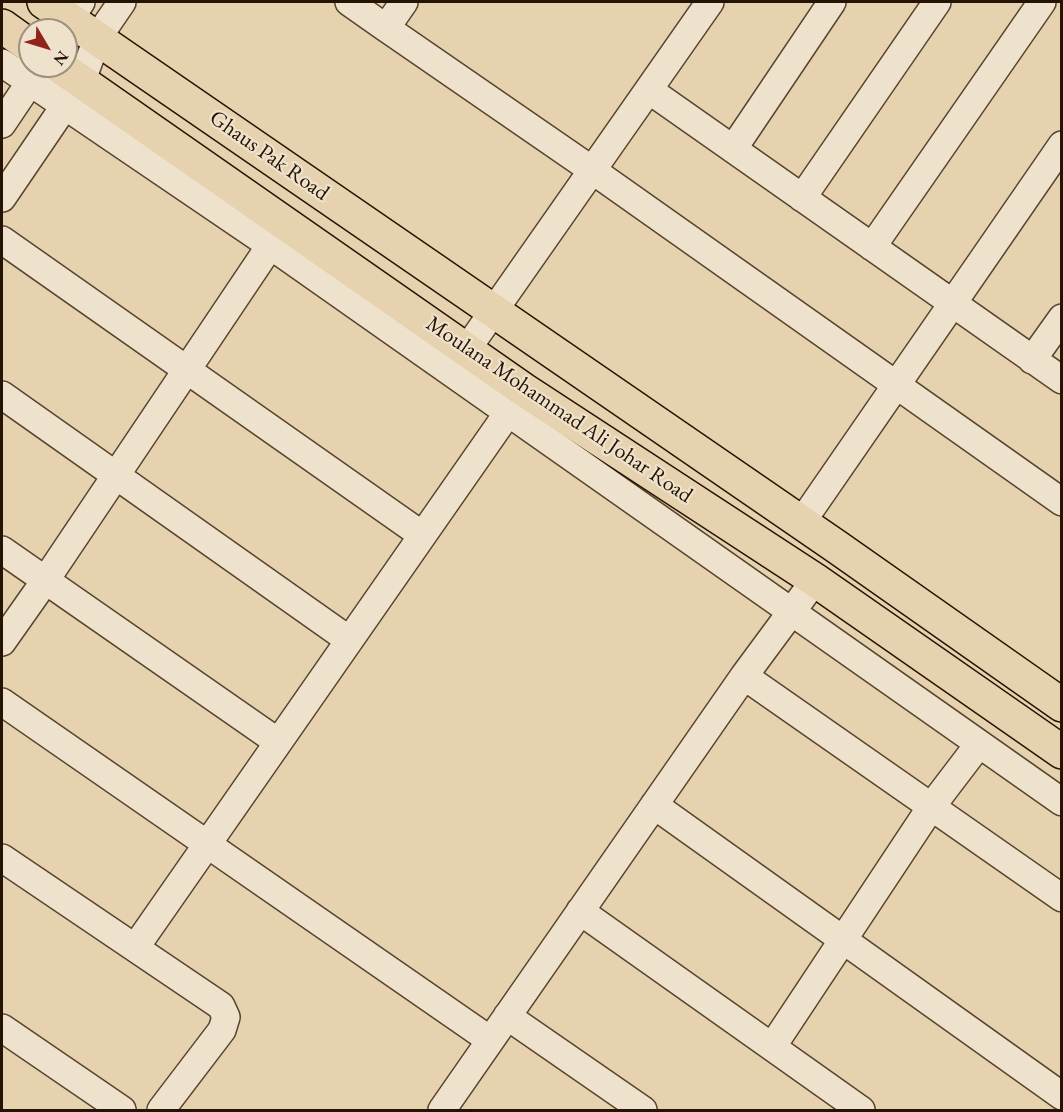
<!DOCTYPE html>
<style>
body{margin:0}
#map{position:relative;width:1063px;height:1112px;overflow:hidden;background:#e7d2b0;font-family:"EB Garamond",serif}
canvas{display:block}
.frame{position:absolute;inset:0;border:3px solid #251403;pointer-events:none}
.north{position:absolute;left:18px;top:18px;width:60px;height:60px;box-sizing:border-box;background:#efe2cc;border:2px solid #9e907c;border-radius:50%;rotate:128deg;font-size:16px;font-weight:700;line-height:24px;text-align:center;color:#251403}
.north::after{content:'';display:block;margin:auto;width:21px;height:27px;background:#8f2418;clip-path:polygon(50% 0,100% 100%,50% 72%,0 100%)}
</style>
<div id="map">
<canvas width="1063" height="1112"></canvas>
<div class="frame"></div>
<div class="north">N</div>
</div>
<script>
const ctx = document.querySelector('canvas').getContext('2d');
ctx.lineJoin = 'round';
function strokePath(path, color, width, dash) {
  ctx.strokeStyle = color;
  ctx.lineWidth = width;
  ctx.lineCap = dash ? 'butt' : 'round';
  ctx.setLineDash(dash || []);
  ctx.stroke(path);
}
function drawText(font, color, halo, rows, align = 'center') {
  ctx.font = font + ' "EB Garamond",serif';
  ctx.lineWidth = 4.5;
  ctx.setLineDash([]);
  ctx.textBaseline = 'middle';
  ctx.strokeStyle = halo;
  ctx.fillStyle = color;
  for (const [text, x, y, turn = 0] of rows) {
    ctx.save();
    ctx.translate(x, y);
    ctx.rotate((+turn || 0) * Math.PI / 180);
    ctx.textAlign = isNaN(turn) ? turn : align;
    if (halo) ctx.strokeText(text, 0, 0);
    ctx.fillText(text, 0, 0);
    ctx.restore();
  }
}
const minor = new Path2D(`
 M 349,2 L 386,28
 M 404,2 L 386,28 L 592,170 L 1062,502
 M 62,30 L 81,2
 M 2,63 L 270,245 L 1062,802
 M 649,90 L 1062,380
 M 2,124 L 41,66
 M 733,149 L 832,2
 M 2,198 L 81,82 L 98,37 L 122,2
 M 802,198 L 937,2
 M 2,240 L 422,535
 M 872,247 L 1042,2
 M 467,349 L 710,2
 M 1032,360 L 1062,318
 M 2,395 L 349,640
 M 801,523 L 1062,145
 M 2,550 L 278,742
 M 2,642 L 45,581 L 280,231
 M 744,676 L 1062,898
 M 2,702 L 490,1040
 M 654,805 L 1062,1096
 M 2,858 L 221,1006 L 226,1017 L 222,1030 L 161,1110
 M 580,911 L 861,1110
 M 135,948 L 519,397
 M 507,1016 L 643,1110
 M 2,1028 L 122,1110
 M 772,1047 L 931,807 L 979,744
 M 442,1110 L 744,676 L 815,580`);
const major = new Path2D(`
 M 44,2 L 837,547 L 1062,705
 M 2,26 L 30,46
 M 59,66 L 524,390 L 815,580 L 1062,752`);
const streetNames = [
 ["Ghaus Pak Road",269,156,35],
 ["Moulana Mohammad Ali Johar Road",559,410,34]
];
strokePath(minor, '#56442e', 30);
strokePath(major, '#251403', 36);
strokePath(minor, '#efe2cc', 27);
strokePath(major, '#e7d2b0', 33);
drawText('22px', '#251403', '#efe2cc', streetNames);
</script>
